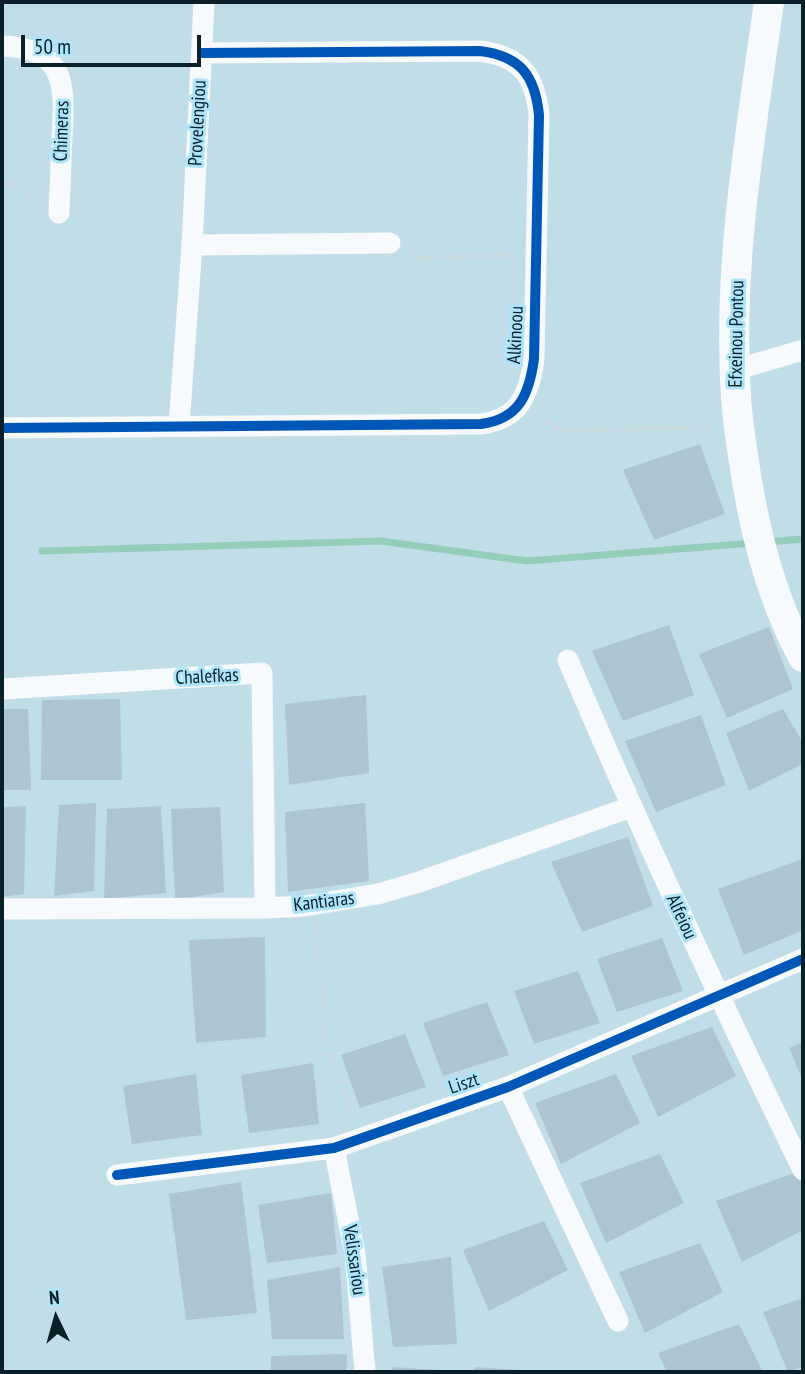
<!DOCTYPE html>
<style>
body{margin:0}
#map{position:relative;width:805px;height:1374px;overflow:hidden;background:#c0dde8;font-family:"PT Sans Narrow",sans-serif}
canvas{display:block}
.frame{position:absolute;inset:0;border:4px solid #0a1f27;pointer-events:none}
.north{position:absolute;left:21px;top:1283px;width:70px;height:70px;-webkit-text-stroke:5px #aee4fa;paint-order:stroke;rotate:355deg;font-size:19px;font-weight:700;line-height:28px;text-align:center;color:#0a1f27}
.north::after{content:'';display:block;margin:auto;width:24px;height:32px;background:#0a1f27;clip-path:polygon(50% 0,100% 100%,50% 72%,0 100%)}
.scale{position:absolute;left:21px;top:35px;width:180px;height:32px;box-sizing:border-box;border:4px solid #0a1f27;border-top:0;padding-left:9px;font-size:21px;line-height:24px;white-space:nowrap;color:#0a1f27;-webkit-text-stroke:5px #aee4fa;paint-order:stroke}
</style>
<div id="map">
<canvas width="805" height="1374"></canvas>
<div class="frame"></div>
<div class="north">N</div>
<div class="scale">50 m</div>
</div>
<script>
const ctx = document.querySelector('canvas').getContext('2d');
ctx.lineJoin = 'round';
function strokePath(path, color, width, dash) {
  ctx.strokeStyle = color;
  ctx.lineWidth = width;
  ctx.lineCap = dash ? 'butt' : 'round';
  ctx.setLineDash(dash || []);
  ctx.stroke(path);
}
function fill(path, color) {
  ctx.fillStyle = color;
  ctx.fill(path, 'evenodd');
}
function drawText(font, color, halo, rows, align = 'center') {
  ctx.font = font + ' "PT Sans Narrow",sans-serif';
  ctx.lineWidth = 6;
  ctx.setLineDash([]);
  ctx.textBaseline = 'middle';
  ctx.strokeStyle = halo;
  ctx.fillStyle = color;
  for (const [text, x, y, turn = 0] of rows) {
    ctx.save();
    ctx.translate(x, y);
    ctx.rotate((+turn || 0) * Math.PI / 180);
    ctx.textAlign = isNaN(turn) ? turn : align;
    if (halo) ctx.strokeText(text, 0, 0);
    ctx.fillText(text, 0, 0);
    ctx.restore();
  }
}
const stream = new Path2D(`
 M 766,542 L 803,539
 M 42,551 L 381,541 L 527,561 L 754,543`);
const building = new Path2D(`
 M 700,444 L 725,514 L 654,540 L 623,470 Z
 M 669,625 L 694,695 L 623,721 L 592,651 Z
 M 769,627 L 793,689 L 727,718 L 699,654 Z
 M 366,695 L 369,773 L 289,785 L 285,704 Z
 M 120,699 L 122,780 L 41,780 L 42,700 Z
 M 2,709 L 28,709 L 31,790 L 2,790 Z
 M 783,709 L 803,743 L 803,764 L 749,791 L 726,733 Z
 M 701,715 L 726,785 L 656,812 L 625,741 Z
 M 96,803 L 94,891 L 54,896 L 59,805 Z
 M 365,803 L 369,881 L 288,892 L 285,812 Z
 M 26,806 L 24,894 L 2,897 L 2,807 Z
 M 161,806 L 166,893 L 104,899 L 107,809 Z
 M 220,807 L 224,892 L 175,900 L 171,809 Z
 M 628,837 L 653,906 L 582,932 L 551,862 Z
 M 803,859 L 803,930 L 744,955 L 718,889 Z
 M 265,937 L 266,1037 L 196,1043 L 189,940 Z
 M 662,938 L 683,991 L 617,1012 L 597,959 Z
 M 578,971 L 600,1023 L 534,1044 L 514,991 Z
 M 487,1002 L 509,1055 L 443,1076 L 423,1023 Z
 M 712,1027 L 736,1076 L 658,1117 L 631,1056 Z
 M 405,1034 L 426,1087 L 360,1108 L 341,1055 Z
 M 803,1042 L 803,1081 L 789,1048 Z
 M 313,1063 L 319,1124 L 249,1133 L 241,1075 Z
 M 196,1074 L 202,1135 L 132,1144 L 123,1086 Z
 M 616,1074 L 640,1123 L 561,1164 L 535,1103 Z
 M 660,1154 L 684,1203 L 606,1243 L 580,1183 Z
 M 797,1172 L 803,1185 L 803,1230 L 742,1262 L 716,1201 Z
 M 241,1182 L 257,1313 L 186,1320 L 169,1194 Z
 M 331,1193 L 337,1254 L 267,1263 L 258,1205 Z
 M 544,1221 L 568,1270 L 489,1311 L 463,1250 Z
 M 700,1243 L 723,1292 L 645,1333 L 619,1272 Z
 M 451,1257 L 457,1344 L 393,1347 L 382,1267 Z
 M 340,1267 L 344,1339 L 272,1339 L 267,1280 Z
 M 803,1298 L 803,1366 L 788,1372 L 763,1312 Z
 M 739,1324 L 763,1372 L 667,1372 L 658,1353 Z
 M 347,1354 L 346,1372 L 271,1372 L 271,1356 Z
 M 393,1367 L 438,1370 L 438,1372 L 392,1372 Z
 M 475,1367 L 519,1370 L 519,1372 L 474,1372 Z`);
const path = new Path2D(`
 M 2,184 L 13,184 L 38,200
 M 409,252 L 423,258 L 515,255
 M 537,417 L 563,431 L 713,427
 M 317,923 L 325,1041 L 354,1119`);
const street = new Path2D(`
 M 2,46 C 67,48 65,86 62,137 C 61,163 60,188 59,213
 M 192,245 L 390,243
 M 735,370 L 803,350
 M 179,426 L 192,245 L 204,2
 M 2,428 L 481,424 C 519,419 529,395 534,359 L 539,115 C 535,75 520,56 480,51 L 202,53
 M 568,660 C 641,832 721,1002 803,1170
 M 2,689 L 262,673 L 265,908
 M 2,909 L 265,908 L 305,906 L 378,894 L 419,882 L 631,807
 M 508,1087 L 618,1321
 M 334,1148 L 355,1254 L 365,1372
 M 117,1175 L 334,1148 L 508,1087 L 803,959`);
const secondary = new Path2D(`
 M 769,2 C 751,132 727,265 736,397 C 738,427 743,457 748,487 C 758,545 775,605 803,657`);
const cycleway = new Path2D(`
 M 2,428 L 481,424 C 519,419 529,395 534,359 L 539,115 C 535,75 520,56 480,51 L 202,53
 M 117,1175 L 334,1148 L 508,1087 L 803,959`);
const streetNames = [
 ["Provelengiou",198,123,-87],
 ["Chimeras",62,131,-88],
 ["Efxeinou Pontou",737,334,-89],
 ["Alkinoou",516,335,-87],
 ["Chalefkas",207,677,-3],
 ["Kantiaras",324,902,-7],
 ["Alfeiou",681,917,65],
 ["Liszt",464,1084,-19],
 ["Velissariou",354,1260,82]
];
strokePath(stream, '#95cdbb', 7);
fill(building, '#aec4d0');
strokePath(path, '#d0dadd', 4.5, [5, 5]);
strokePath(street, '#f6fafc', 21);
strokePath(secondary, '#f6fafc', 30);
strokePath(cycleway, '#0057b8', 10);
drawText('19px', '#0a1f27', '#aee4fa', streetNames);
</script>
